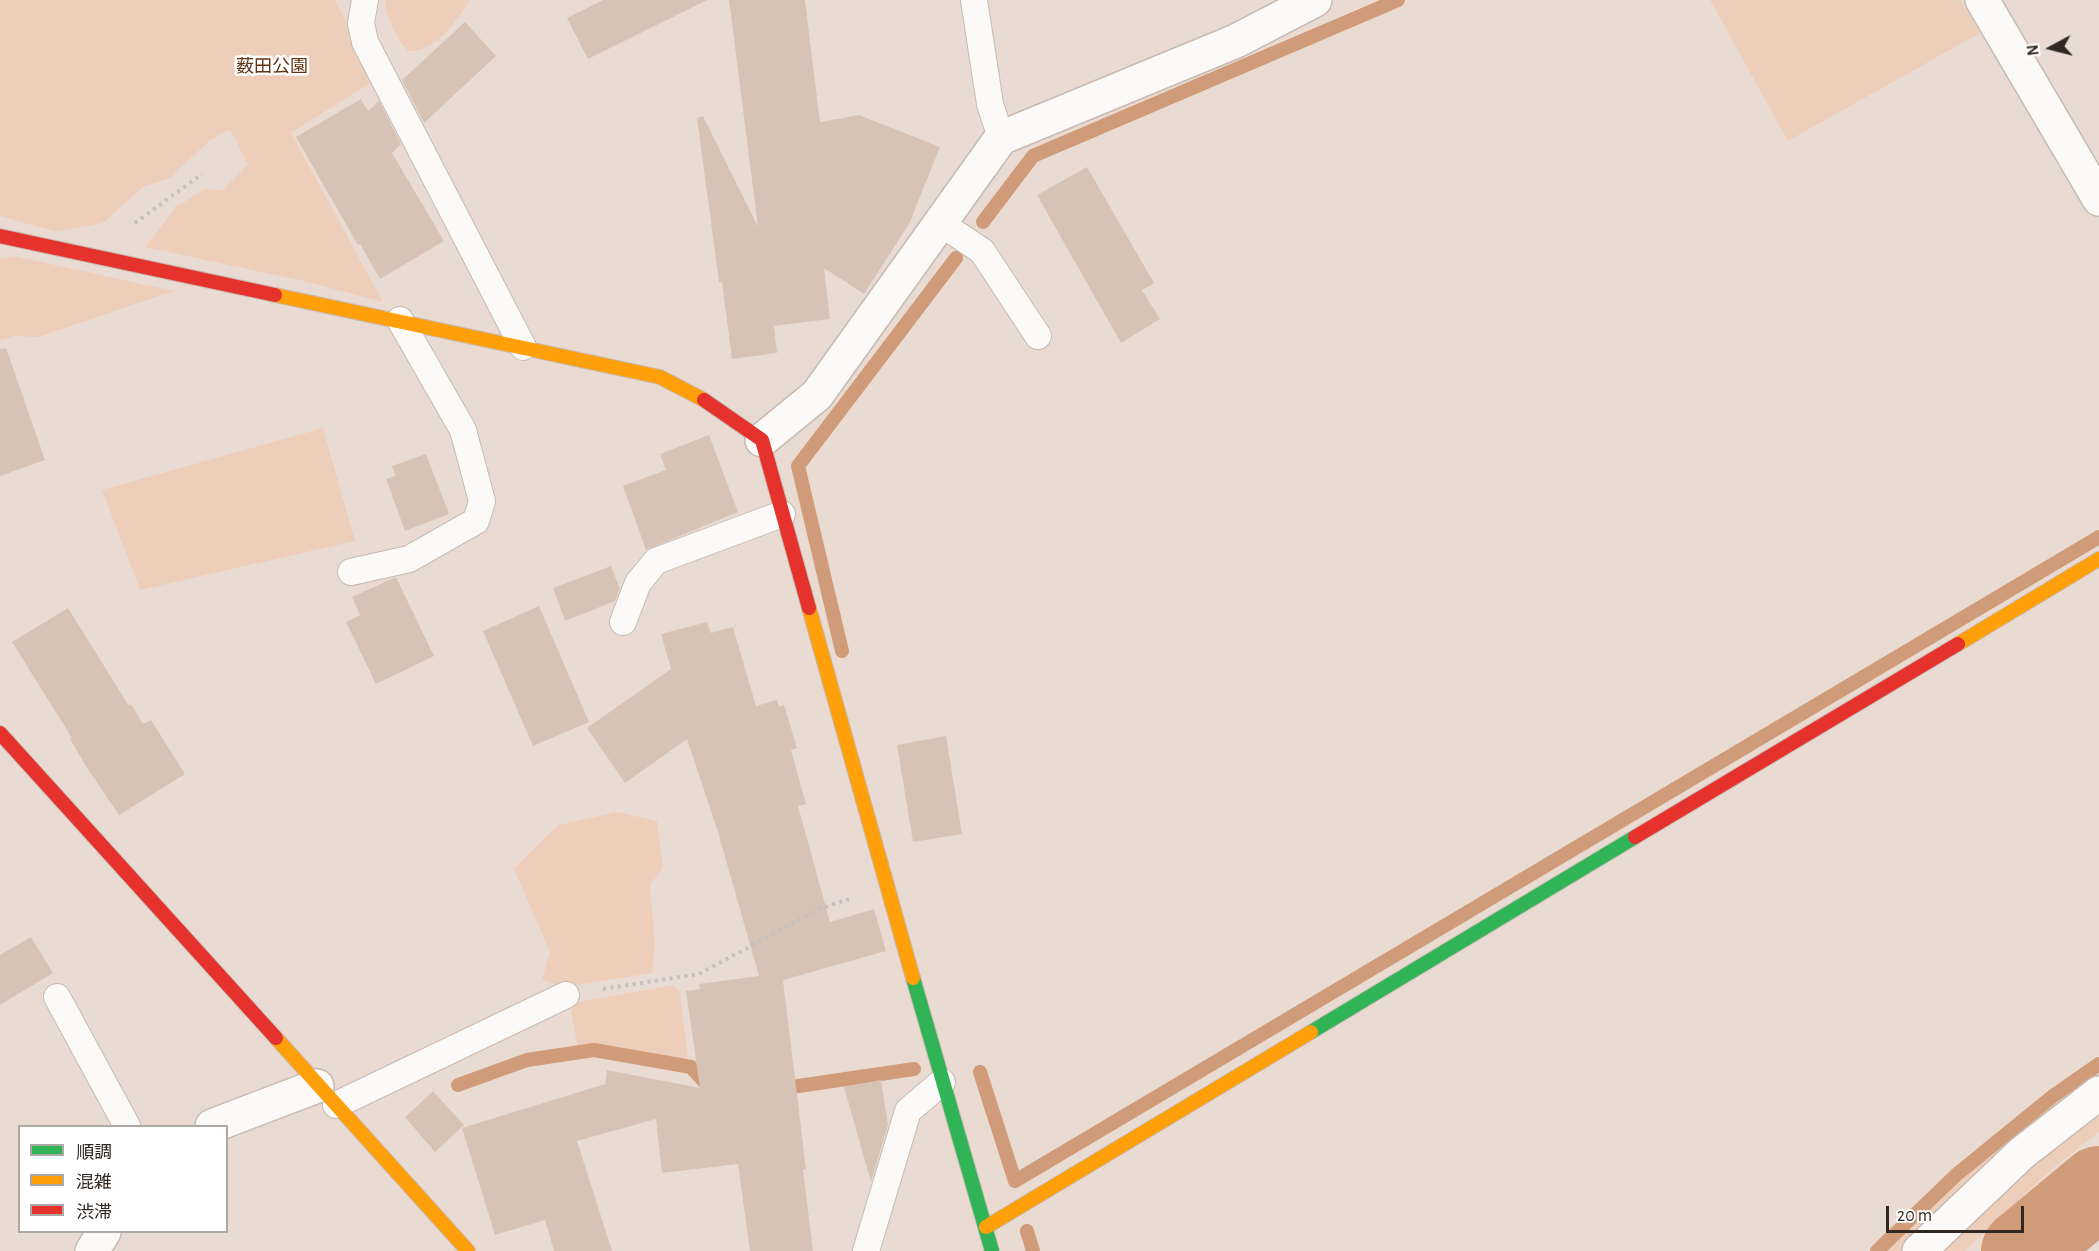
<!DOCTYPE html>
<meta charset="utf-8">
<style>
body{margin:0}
#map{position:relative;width:2099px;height:1251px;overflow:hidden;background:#eadbd2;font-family:"Alegreya Sans","Noto Sans JP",sans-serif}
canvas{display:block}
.legend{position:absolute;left:18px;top:1125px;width:210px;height:108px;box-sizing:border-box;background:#fff;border:2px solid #ada9a7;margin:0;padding:8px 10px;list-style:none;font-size:18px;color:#322822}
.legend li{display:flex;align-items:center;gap:12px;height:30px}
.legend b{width:30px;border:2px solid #ada9a7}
.north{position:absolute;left:2021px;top:18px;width:60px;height:60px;-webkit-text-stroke:4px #fff;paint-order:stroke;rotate:263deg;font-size:16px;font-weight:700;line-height:24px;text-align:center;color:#322822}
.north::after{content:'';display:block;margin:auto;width:21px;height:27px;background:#322822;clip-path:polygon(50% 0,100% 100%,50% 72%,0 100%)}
.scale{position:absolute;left:1886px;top:1206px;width:138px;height:27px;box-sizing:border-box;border:3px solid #322822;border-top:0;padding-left:8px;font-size:18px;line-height:21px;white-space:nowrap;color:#322822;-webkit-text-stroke:4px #fff;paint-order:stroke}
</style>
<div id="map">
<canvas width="2099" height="1251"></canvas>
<ul class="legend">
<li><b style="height:8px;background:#30b455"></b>順調</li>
<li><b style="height:8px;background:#ff9f0a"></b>混雑</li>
<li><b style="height:8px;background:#e5322d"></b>渋滞</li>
</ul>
<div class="north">N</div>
<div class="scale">20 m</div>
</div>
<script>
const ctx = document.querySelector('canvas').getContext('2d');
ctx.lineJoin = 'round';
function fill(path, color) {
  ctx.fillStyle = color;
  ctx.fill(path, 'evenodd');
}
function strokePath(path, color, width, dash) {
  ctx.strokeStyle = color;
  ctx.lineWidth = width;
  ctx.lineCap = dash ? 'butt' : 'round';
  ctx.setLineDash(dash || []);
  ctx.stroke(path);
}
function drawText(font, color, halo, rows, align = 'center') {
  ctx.font = font + ' "Alegreya Sans","Noto Sans JP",sans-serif';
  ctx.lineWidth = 5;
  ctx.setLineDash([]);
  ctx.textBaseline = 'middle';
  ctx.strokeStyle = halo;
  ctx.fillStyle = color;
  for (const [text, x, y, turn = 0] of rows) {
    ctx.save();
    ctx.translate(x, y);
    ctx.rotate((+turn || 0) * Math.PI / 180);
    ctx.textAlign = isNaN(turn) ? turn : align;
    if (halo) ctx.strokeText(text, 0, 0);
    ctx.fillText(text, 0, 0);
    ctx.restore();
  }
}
const green = new Path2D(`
 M 0,0 L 335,0 L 375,80 L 291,133 L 383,302 L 308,282 L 145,247 L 176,207 L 205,189 L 223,190 L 248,165 L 230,129 L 210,140 L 170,178 L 143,187 L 103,223 L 57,232 L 0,216 Z
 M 385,0 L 470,0 C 456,21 436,53 408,51 C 395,36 387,20 385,0 Z
 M 1710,0 L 1960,0 L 1980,33 L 1788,141 Z
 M 14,256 L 173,291 L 39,337 L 14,336 L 0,340 L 0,259 Z
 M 323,428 L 355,541 L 140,590 L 102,490 Z
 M 617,812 L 657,821 L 663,868 L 650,885 L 655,946 L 652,973 L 563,987 L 542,980 L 550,952 L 514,869 L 558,825 Z
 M 673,985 L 680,992 L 688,1060 L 592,1044 L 578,1047 L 571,1013 L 573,1003 Z
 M 2099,1071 L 2099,1081 L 1902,1251 L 1885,1251 C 1953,1186 2022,1124 2099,1071 Z
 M 2099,1106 L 2099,1132 L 2052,1169 L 1965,1251 L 1936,1251 Z
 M 2099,1222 L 2099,1237 L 2083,1251 L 2066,1251 Z`);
const stream = new Path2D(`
 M 983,222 L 1033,156 L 1398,0
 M 842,651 L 798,466 L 956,258
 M 980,1072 L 1015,1181 L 2099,537
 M 458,1085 L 527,1060 L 594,1050 L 691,1067 L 710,1088
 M 778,1089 L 914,1069
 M 1027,1231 L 1033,1251
 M 1877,1251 L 1956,1175 L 2053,1096 L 2099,1064`);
const river = new Path2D(`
 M 2022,1251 L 2099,1187`);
const building = new Path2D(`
 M 603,0 L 707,0 L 588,59 L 567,18 Z
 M 729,0 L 805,0 L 820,122 L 859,115 L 940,147 L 909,224 L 864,294 L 824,268 L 830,319 L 774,326 L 777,353 L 732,359 L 722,282 L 719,282 L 697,118 L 703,116 L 758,227 Z
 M 465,22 L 496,56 L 424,123 L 402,80 Z
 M 361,99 L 368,111 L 379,101 L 401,144 L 392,153 L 444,241 L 380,279 L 360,244 L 358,245 L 296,137 Z
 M 1087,167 L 1154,283 L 1142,290 L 1160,319 L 1121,343 L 1037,195 Z
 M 6,348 L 45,460 L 0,476 L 0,349 Z
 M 709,435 L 738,512 L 646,550 L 623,486 L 666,470 L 660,454 Z
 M 426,454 L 449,514 L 405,531 L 386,479 L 396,476 L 392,466 Z
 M 611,566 L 620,589 L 615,601 L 565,621 L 553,588 Z
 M 396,577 L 434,656 L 376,684 L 346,622 L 360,615 L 352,597 Z
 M 539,606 L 589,722 L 533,746 L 483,631 Z
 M 68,608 L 129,706 L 131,704 L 143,724 L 151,720 L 185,774 L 119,815 L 87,768 L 70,739 L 72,738 L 12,642 Z
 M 707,622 L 711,633 L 733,627 L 756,706 L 777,700 L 779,707 L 784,705 L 797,748 L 791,750 L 806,804 L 798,806 L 830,922 L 874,909 L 886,951 L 783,980 L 806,1169 L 803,1170 L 813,1251 L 750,1251 L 738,1164 L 662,1173 L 656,1119 L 577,1141 L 612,1251 L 554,1251 L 545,1220 L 495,1235 L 462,1128 L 605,1084 L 607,1070 L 700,1088 L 686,991 L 700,989 L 699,984 L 759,976 L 717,829 L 687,739 L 625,783 L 587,728 L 671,669 L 661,634 Z
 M 946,736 L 962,834 L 913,842 L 897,745 Z
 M 31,937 L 53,973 L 0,1005 L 0,955 Z
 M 881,1080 L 888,1125 L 871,1182 L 844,1087 Z
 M 433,1091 L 464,1125 L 435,1152 L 405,1117 Z`);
const path = new Path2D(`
 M 135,223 L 202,174
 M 603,989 L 699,974 L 819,909 L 849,899`);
const lane = new Path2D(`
 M 365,0 L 361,23 L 365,42 L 523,347
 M 974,0 L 990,104 L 1001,138
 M 940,223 L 982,251 L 1038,336
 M 351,572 L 409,559 L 476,521 L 482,501 L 463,430 L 400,320
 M 623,622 L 638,583 L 656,561 L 782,514
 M 57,997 L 127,1126
 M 336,1105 L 566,995
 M 866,1251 L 908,1111 L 942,1082`);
const street = new Path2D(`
 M 1982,0 L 2099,199
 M 762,440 L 817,395 L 1001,138 L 1236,41 L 1315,0
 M 212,1126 L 317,1086
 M 92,1251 L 104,1232
 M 1919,1251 L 2022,1153 L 2099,1093`);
const fast = new Path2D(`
 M 913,978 L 992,1251
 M 1311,1032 L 1635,837`);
const slow = new Path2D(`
 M 275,295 L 660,377 L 704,400
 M 809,608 L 913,978
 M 1958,644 L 2099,559
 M 276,1038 L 468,1251
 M 986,1227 L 1311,1032`);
const jam = new Path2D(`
 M 0,236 L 275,295
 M 704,400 L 762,440 L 809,608
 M 0,733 L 276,1038
 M 1635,837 L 1958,644`);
const parkNames = [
 ["薮田公園",272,67]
];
fill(green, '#edcebb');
strokePath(stream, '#d09b79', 14);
strokePath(river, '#d09b79', 82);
fill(building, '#d7c3b6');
strokePath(lane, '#c6bab3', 28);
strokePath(street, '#c6bab3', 36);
strokePath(fast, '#c6bab3', 16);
strokePath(slow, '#c6bab3', 16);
strokePath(jam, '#c6bab3', 16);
strokePath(path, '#c5c0bd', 4, [3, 4.5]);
strokePath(lane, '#fcfaf8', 26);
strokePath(street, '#fcfaf8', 33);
strokePath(fast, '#30b455', 14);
strokePath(slow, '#ff9f0a', 14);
strokePath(jam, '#e5322d', 14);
drawText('18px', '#633412', '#fff', parkNames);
</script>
